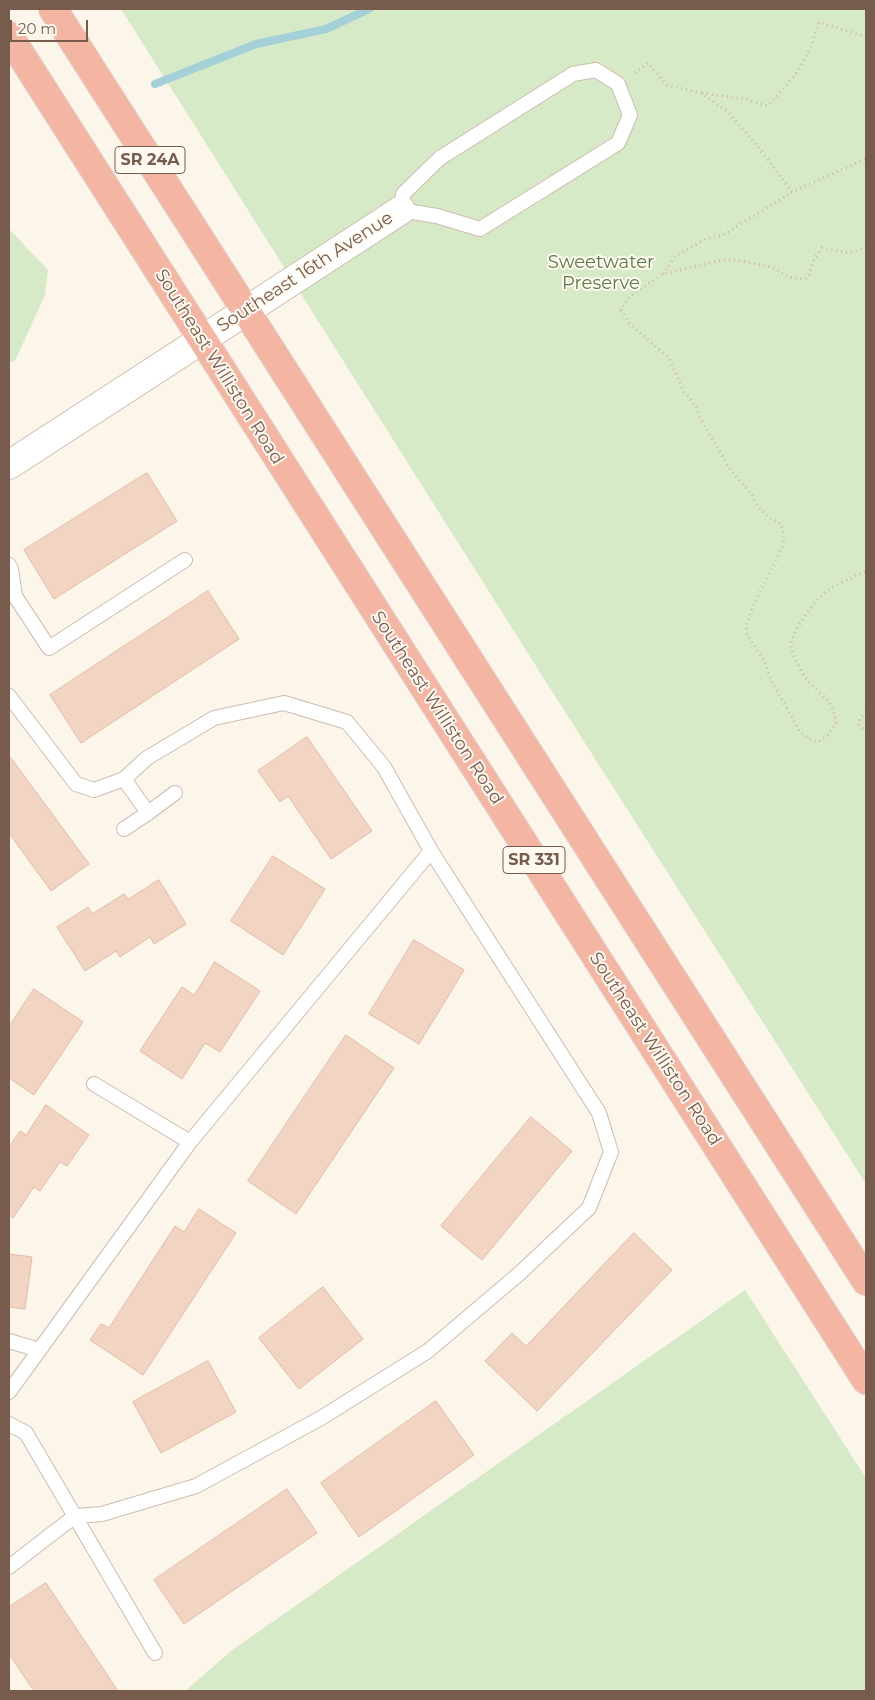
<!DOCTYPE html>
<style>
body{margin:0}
#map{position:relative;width:875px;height:1700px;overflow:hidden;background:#fcf5ea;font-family:Montserrat,sans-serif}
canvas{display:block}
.frame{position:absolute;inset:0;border:10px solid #775b4d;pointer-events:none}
.scale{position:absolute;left:10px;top:20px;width:78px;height:22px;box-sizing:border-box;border:2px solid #775b4d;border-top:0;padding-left:6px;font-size:15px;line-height:18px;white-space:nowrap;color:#775b4d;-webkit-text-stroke:4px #fff9f0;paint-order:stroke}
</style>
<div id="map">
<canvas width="875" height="1700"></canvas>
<div class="frame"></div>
<div class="scale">20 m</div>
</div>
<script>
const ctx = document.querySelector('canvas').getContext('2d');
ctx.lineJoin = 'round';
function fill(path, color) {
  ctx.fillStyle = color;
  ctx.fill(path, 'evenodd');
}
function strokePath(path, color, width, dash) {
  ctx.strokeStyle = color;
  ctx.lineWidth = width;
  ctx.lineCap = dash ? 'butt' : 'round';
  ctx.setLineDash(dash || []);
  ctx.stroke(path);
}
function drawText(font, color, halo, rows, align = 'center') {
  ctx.font = font + ' Montserrat,sans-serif';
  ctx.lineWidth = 4;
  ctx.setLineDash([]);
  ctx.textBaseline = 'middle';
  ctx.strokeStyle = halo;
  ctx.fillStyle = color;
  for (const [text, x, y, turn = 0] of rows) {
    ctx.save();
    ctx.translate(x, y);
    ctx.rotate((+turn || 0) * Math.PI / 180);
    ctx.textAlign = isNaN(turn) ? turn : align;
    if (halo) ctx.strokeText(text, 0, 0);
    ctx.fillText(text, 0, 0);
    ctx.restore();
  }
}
const green = new Path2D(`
 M 121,9 L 866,9 L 866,1184 L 548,685 Z
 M 9,229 L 48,270 L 45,295 L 15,361 L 9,363 Z
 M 745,1290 L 866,1478 L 866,1691 L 185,1691 L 231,1651 Z`);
const stream = new Path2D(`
 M 155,84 L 256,44 L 326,29 L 369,9`);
const building = new Path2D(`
 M 147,473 L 177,521 L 54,599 L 24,550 Z
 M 208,591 L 239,639 L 81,743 L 50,695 Z
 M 307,737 L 372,831 L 331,859 L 288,796 L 280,802 L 258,771 Z
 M 11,758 L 89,864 L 51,891 L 9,833 L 9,760 Z
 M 273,856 L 325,889 L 283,955 L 231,921 Z
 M 159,880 L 186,924 L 154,944 L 150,937 L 120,957 L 116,951 L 85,971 L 57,927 L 88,907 L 92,914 L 124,894 L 128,899 Z
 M 414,940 L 464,970 L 419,1044 L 369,1014 Z
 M 215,962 L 260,991 L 220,1052 L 205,1043 L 182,1079 L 140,1051 L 182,987 L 194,995 Z
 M 34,989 L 83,1022 L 34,1095 L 9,1078 L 9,1027 Z
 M 346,1035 L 394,1068 L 296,1214 L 248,1181 Z
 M 46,1105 L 89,1135 L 67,1166 L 60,1162 L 40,1191 L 34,1187 L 13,1218 L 9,1215 L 9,1147 L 20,1131 L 26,1135 Z
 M 531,1117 L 572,1151 L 482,1260 L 441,1226 Z
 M 199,1209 L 236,1233 L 143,1375 L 90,1340 L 101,1324 L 109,1328 L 175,1226 L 184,1232 Z
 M 634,1233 L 672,1270 L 537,1411 L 485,1361 L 512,1333 L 526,1346 Z
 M 9,1254 L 32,1257 L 25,1309 L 9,1307 Z
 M 323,1287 L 363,1339 L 299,1389 L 259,1338 Z
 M 208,1361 L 236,1412 L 161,1453 L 133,1402 Z
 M 436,1401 L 474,1455 L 359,1537 L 321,1483 Z
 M 287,1489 L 317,1533 L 184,1624 L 154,1580 Z
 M 46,1583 L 118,1691 L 34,1691 L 9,1654 L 9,1607 Z`);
const path = new Path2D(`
 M 635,73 L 648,63 L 667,85 L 701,93 L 727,111 L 756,144 L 792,192 L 866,159
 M 702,93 L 744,99 L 767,106 C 784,89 801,70 810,48 C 814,40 815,31 819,22 L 866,37
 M 866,247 L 849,253 L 822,248 L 814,259 L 809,275 L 805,279 L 788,277 L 772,267 L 735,260 L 718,261 L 663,274 L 629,297 L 621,310 L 630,324 L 669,358 L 684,392 L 695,405 L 701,420 L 731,471 L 751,493 L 758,507 L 768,517 L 781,524 L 784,535 L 782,547 L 752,609 L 746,625 L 747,635 L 764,660 L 771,680 L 800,732 L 809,739 L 818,742 L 828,735 L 836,723 C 832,697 822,697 807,680 C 803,675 791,652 791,646 C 792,631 814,601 826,592 C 838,583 853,578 866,571
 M 663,274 L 675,257 L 691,247 L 706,239 L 723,235 L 792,192
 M 866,712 L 860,718 L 859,725 L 866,732`);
const lane = new Path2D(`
 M 596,70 L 618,84 L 630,115 L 618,143 L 480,229 L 437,216 L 401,210 L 403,194 L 440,158 L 573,74 Z
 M 9,565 L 11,569 L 15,596 L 49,648 L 185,560
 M 9,696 L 76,784 L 94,790 L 124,779 L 147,758 L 214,718 L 284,703 L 347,722 L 384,767 L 431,851 L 599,1113 L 611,1152 L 589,1208 L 520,1273 L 428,1351 L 321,1418 L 196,1486 L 102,1514 L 75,1516 L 9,1567
 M 124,779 L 148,813 L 175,793
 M 124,829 L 148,813
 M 190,1142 L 431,851
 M 9,1341 L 39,1350
 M 9,1392 L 190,1142 L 94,1084
 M 9,1424 L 26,1433 L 155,1653`);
const street = new Path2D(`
 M 246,311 L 401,210`);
const secondary = new Path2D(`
 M 9,465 L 246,311`);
const highway = new Path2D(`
 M 53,9 L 866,1281
 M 9,36 L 866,1380`);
const shields = [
 [150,160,70],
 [534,860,62]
];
const shieldNames = [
 ["SR 24A",150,160],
 ["SR 331",534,860]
];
const parkNames = [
 ["Sweetwater",601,263],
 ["Preserve",601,284]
];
const streetNames = [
 ["Southeast 16th Avenue",305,272,-33],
 ["Southeast Williston Road",219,367,58],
 ["Southeast Williston Road",437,708,57],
 ["Southeast Williston Road",655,1049,57]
];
fill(green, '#d6eac8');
strokePath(stream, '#a4d0d7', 8);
fill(building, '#f1d4c2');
strokePath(building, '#e3baa3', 1);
strokePath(lane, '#cebcaf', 16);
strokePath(street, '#cebcaf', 30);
strokePath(secondary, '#d1bdad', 30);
strokePath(highway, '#dcd4d1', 30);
strokePath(path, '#d6b7a4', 3, [1, 4]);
strokePath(lane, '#fff', 14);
strokePath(street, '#fff', 28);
strokePath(secondary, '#fff', 28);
strokePath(highway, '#f4b6a3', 28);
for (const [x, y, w] of shields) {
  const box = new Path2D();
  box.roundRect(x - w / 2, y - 13.5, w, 27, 4);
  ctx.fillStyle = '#fff9f0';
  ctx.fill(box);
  strokePath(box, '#775b4d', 1);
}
drawText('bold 16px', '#775b4d', null, shieldNames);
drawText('18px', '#567c45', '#fff9f0', parkNames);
drawText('18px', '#775b4d', '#fff9f0', streetNames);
</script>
